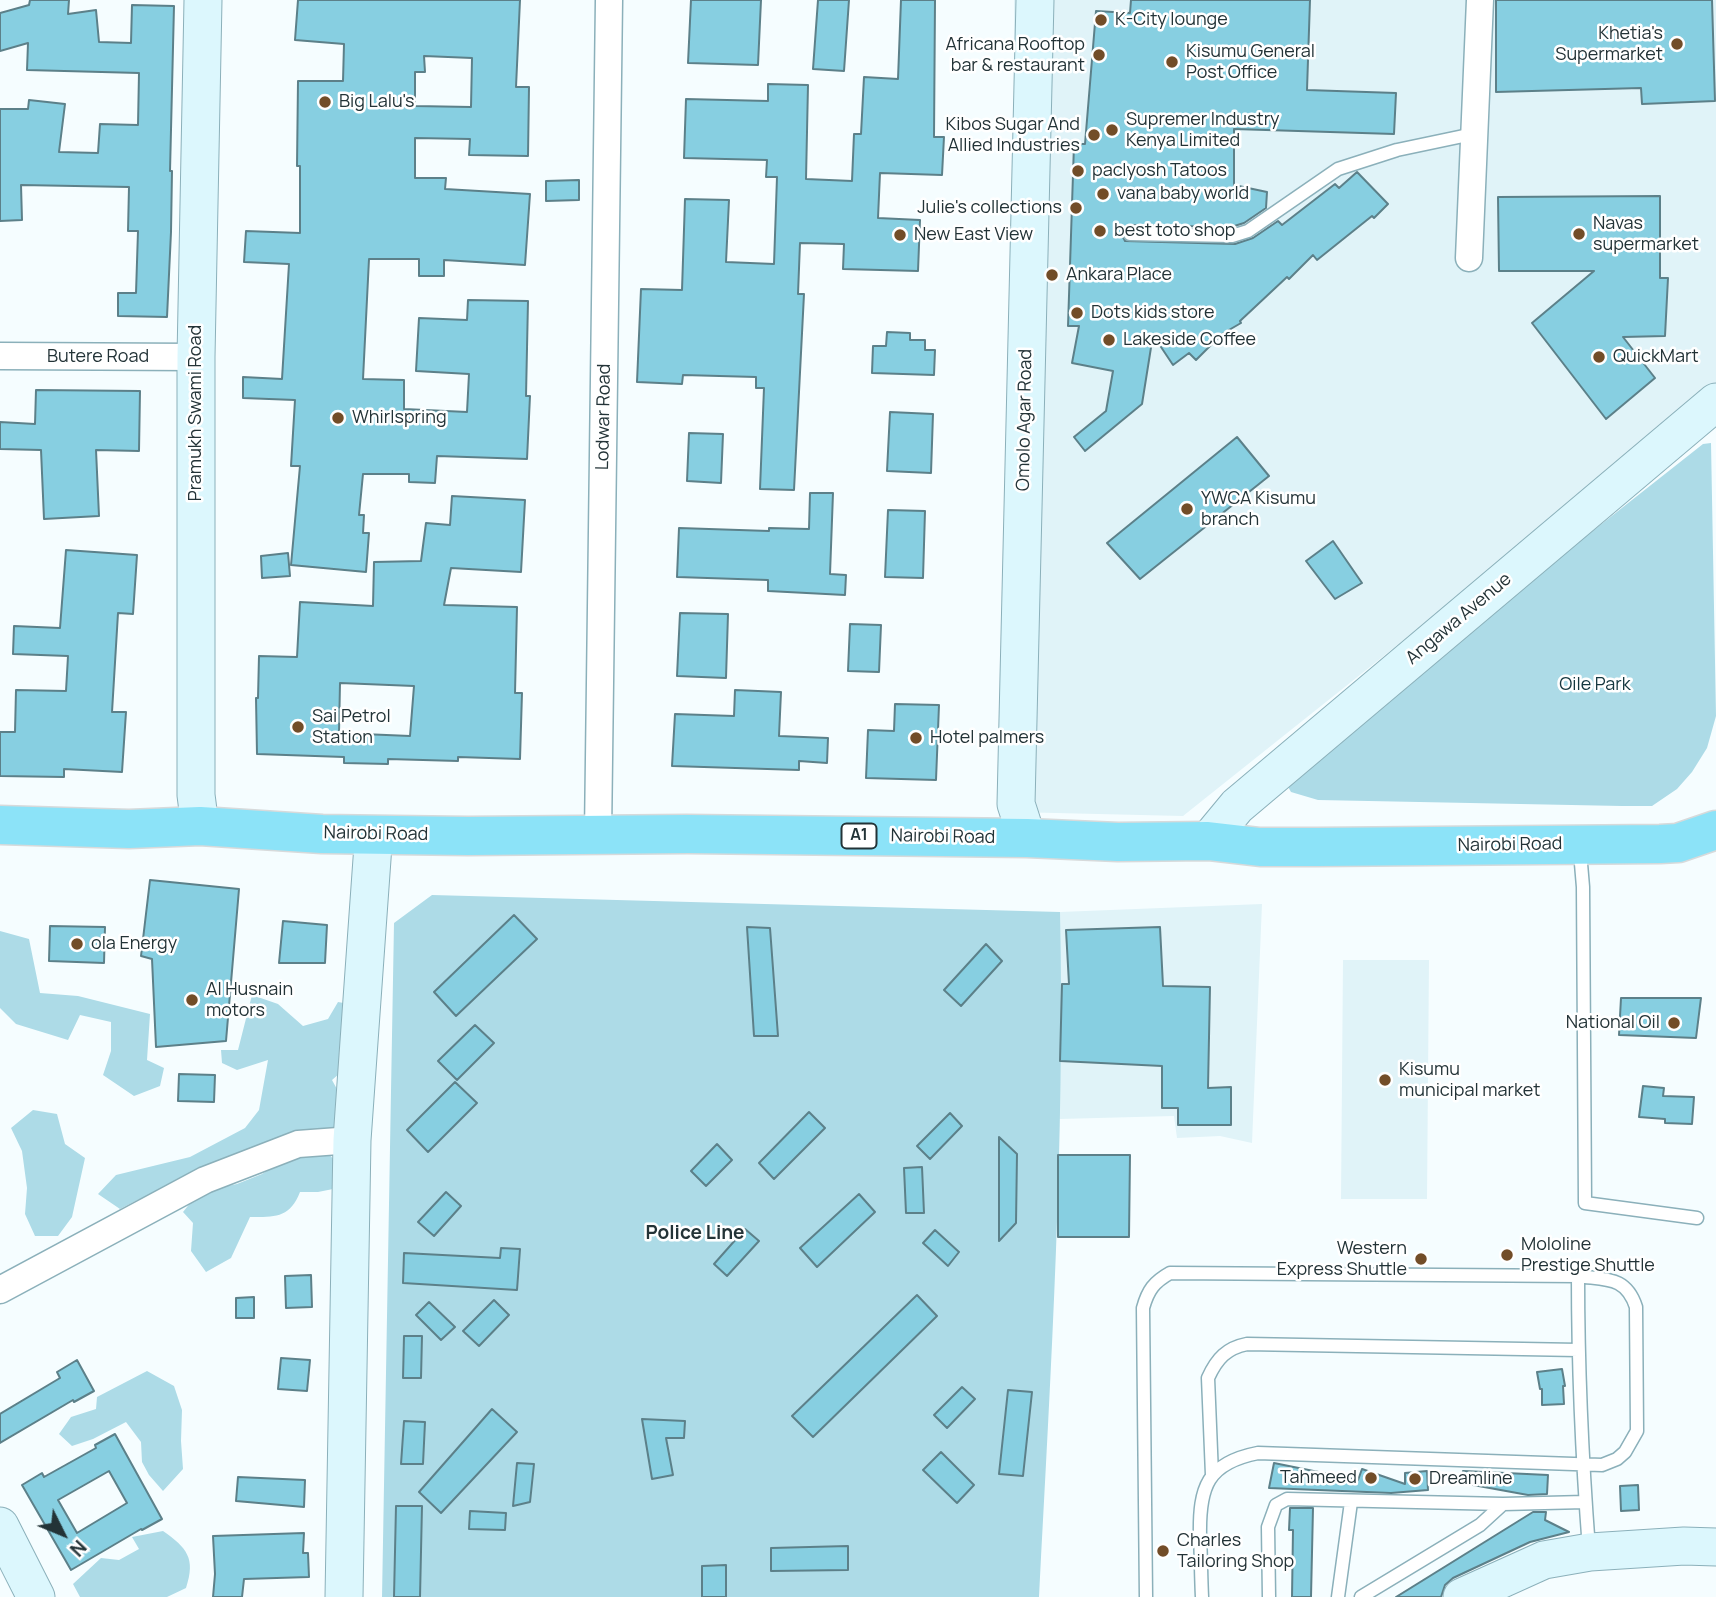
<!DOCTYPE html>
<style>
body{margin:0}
#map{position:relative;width:1716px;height:1597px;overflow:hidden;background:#f5fdff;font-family:Manrope,sans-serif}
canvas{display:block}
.north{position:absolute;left:28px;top:1499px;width:70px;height:70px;-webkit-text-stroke:5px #fff;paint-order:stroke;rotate:133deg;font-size:19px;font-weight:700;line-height:28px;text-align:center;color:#233337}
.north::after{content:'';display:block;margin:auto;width:24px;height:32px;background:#233337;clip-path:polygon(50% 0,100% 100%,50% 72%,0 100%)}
</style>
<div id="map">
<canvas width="1716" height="1597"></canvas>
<div class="north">N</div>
</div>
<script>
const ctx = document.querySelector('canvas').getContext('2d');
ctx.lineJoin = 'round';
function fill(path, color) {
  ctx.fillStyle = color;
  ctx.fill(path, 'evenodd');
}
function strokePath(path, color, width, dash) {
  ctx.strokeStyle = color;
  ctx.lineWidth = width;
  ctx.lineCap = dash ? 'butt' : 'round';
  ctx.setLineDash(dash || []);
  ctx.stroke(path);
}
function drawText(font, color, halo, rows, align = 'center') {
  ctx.font = font + ' Manrope,sans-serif';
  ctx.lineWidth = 5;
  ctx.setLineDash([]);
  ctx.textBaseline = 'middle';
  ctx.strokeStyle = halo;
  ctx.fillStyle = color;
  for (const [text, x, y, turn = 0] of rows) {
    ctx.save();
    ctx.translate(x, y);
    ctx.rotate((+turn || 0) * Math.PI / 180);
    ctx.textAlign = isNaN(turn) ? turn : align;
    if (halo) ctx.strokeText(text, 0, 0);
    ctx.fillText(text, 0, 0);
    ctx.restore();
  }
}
const built = new Path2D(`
 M 1014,0 L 1716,0 L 1716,391 L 1183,816 L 1013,812 Z
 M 1262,904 L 1252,1143 L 1220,1136 L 1177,1138 L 1174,1116 L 1059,1119 L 1060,912 Z
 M 1343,960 L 1429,960 L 1427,1199 L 1341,1199 Z`);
const green = new Path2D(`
 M 1711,443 L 1716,716 L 1707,748 L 1692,772 L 1677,789 L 1652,806 L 1622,806 L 1318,800 L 1291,792 L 1282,776 L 1703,444 Z
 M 432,895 L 1060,912 C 1065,1140 1051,1369 1039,1597 L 382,1597 L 394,923 Z
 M 0,931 L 29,939 L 40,993 L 78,996 L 150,1014 L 147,1060 L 164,1068 L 160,1086 L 134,1096 L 103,1075 L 111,1051 L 111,1022 L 80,1015 L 68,1040 L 16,1024 L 0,1008 Z
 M 252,995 L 278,1004 L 303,1026 L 328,1019 L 338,1002 L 349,1004 L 347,1067 L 332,1080 L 344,1102 L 340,1125 C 264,1147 190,1172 120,1209 L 98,1194 L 116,1175 L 190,1157 L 245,1128 L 259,1110 L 268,1060 L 237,1070 L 222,1063 L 221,1050 L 238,1050 Z
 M 33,1110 L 57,1114 L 65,1144 L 85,1158 L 72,1217 L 58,1236 L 35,1236 L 25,1214 L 27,1188 L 22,1151 L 11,1128 Z
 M 327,1152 L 344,1171 L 333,1189 L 318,1192 L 300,1192 C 290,1218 275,1217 250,1217 L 231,1258 L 206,1272 L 191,1251 L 193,1223 L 183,1212 L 199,1192 L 237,1184 L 262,1174 L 296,1153 Z
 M 147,1371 L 174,1386 L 182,1410 L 181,1441 L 183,1469 L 163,1491 L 149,1475 L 142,1462 L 141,1442 L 126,1422 L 93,1439 L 72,1446 L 59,1434 L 71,1417 L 96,1409 L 97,1397 Z
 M 163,1531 C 187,1548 196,1558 186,1588 L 167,1597 L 80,1597 L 73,1584 L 101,1558 L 119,1560 L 139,1549 L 132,1537 Z`);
const building = new Path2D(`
 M 30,0 L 69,0 L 68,14 L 96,10 L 99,42 L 131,43 L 132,5 L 174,6 L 170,171 L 172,171 L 171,232 L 167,317 L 118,316 L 118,293 L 136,293 L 138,231 L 128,231 L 129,187 L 21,185 L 22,220 L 0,221 L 0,109 L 28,109 L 29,100 L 65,104 L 59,152 L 98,153 L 100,124 L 138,125 L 139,73 L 27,70 L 28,43 L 0,51 L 0,13 L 29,5 Z
 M 298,0 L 520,0 L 516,87 L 529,87 L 528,156 L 469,155 L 470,139 L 415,138 L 415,178 L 446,178 L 445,189 L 530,194 L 525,265 L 444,260 L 444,276 L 419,276 L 419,259 L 369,259 L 363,379 L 404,380 L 404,409 L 467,412 L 469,374 L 416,371 L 419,318 L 467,320 L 468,300 L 528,301 L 526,396 L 530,396 L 527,459 L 437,456 L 435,483 L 409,482 L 409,474 L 363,474 L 359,515 L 364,515 L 363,533 L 369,533 L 366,572 L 291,565 L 300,466 L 291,466 L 295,400 L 243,398 L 243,377 L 282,379 L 289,264 L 244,262 L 246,231 L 300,233 L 300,166 L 297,166 L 298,81 L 343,81 L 344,44 L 295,40 ZM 424,56 L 472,58 L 471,107 L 415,106 L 415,72 L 425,72 Z
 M 691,0 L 761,0 L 758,65 L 688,63 Z
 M 818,0 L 849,0 L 844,71 L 813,69 Z
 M 901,0 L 935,0 L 934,137 L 944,137 L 942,175 L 880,173 L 878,218 L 920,220 L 918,271 L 843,269 L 844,244 L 800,243 L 798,294 L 804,294 L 794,490 L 760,489 L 764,388 L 756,388 L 756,377 L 683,375 L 682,384 L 637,382 L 641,289 L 682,290 L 685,199 L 729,200 L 726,262 L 774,264 L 777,177 L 766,177 L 767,160 L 684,158 L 686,99 L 768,101 L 768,84 L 808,85 L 806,179 L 852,181 L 854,134 L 861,134 L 864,77 L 898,79 Z
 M 1131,0 L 1310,0 L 1307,90 L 1396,93 L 1394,134 L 1234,129 L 1234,185 L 1267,192 L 1266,208 L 1244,223 L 1231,227 L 1129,225 L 1125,227 L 1121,233 L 1125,241 L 1235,244 L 1253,238 L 1278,221 L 1282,225 L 1335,184 L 1339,188 L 1357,172 L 1388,204 L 1374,218 L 1372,216 L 1317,260 L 1313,255 L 1289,279 L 1287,277 L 1240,321 L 1241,323 L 1222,334 L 1196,360 L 1189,353 L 1173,365 L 1153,335 L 1142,404 L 1085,451 L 1074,437 L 1106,411 L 1113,371 L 1072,363 L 1079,326 L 1068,326 L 1074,144 L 1085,144 L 1096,11 L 1130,13 Z
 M 1496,0 L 1712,0 L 1715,101 L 1642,104 L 1641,88 L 1496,92 Z
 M 579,180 L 579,200 L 546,201 L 546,181 Z
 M 1660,196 L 1660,278 L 1668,278 L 1665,336 L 1623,337 L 1655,378 L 1606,419 L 1532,323 L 1594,271 L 1499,271 L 1498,197 Z
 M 887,332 L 910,333 L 910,340 L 925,340 L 925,350 L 935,350 L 934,375 L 872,373 L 873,346 L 886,346 Z
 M 36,390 L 140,391 L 139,451 L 96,450 L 99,516 L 44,519 L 41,450 L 0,449 L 0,422 L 35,424 Z
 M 890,412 L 933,414 L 931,473 L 887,471 Z
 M 689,433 L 723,434 L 721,483 L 687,481 Z
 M 1237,437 L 1269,476 L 1140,579 L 1107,543 Z
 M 810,493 L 833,493 L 830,574 L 846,575 L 845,595 L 768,591 L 768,580 L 677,577 L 679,528 L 769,531 L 769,528 L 809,529 Z
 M 452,496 L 525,500 L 521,572 L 451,568 L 444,605 L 517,607 L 515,693 L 522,693 L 520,759 L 458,757 L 458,761 L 388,759 L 388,764 L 344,763 L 344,757 L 257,754 L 256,698 L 258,698 L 259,656 L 297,657 L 300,602 L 373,606 L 374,562 L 421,561 L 426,523 L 450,525 ZM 340,683 L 414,686 L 410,736 L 339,733 Z
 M 888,510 L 925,511 L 923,578 L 885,577 Z
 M 1333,541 L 1362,583 L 1335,599 L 1306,561 Z
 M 66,550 L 137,555 L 133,614 L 118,613 L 112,712 L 126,712 L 122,772 L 64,769 L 64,777 L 0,776 L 0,732 L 15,732 L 16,690 L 66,691 L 68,656 L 13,654 L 14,626 L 60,628 Z
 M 288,553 L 290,576 L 262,578 L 261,556 Z
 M 680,613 L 728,614 L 726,678 L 677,676 Z
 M 850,624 L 881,625 L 879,672 L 848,671 Z
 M 735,690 L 781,692 L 779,736 L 828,738 L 827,763 L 799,761 L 799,770 L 672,766 L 675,714 L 734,716 Z
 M 895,704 L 939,705 L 936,780 L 866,778 L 868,730 L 894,731 Z
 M 150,880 L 239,889 L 226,1041 L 156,1047 L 152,959 L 141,956 Z
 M 514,915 L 537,939 L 456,1016 L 434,992 Z
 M 283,921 L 327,925 L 325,963 L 279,963 Z
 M 50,926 L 105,927 L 104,963 L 49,961 Z
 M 747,927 L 770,928 L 778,1036 L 754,1036 Z
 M 1160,927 L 1163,986 L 1210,987 L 1208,1088 L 1231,1087 L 1231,1125 L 1178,1125 L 1178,1108 L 1162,1108 L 1162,1066 L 1060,1061 L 1062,984 L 1069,984 L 1066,930 Z
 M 986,944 L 1002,961 L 961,1006 L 944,990 Z
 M 1621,998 L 1701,998 L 1696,1038 L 1619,1035 Z
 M 475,1025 L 494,1043 L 457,1080 L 438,1061 Z
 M 179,1074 L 215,1075 L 214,1102 L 178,1101 Z
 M 455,1082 L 477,1103 L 428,1152 L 407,1130 Z
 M 1643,1086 L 1664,1088 L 1663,1096 L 1694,1097 L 1692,1124 L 1665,1123 L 1665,1119 L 1639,1117 Z
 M 809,1112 L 825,1128 L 774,1179 L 759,1163 Z
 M 950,1113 L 962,1126 L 930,1159 L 917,1146 Z
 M 999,1137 L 1017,1154 L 1016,1223 L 999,1241 Z
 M 717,1144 L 732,1160 L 706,1186 L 691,1171 Z
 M 1058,1155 L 1130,1155 L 1129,1237 L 1058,1237 Z
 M 922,1167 L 924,1213 L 906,1213 L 904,1168 Z
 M 446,1192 L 461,1206 L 434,1236 L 418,1222 Z
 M 859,1194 L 875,1212 L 817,1267 L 800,1248 Z
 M 745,1229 L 759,1241 L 727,1276 L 714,1264 Z
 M 935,1230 L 959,1252 L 948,1266 L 923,1243 Z
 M 501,1248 L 520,1249 L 517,1290 L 403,1283 L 404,1253 L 500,1258 Z
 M 311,1275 L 312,1307 L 286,1308 L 285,1276 Z
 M 917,1295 L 937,1316 L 813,1437 L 792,1416 Z
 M 254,1297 L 254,1318 L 236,1318 L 236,1298 Z
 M 494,1300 L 509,1315 L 479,1346 L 463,1331 Z
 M 429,1302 L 455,1327 L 441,1340 L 416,1315 Z
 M 404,1336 L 422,1336 L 421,1378 L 403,1378 Z
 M 281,1358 L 310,1360 L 307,1391 L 278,1389 Z
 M 77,1360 L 94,1391 L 74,1402 L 73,1400 L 0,1443 L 0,1414 L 60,1378 L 57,1372 Z
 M 1562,1369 L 1565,1386 L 1563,1386 L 1564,1404 L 1542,1405 L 1542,1389 L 1540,1389 L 1537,1372 Z
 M 962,1387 L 975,1399 L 947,1428 L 934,1415 Z
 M 1008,1390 L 1032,1392 L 1023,1476 L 999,1474 Z
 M 492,1409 L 517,1432 L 441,1513 L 419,1492 Z
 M 642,1419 L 685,1421 L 684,1438 L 666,1438 L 673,1475 L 652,1479 Z
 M 404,1421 L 425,1422 L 423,1464 L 401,1464 Z
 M 115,1434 L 162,1519 L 142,1530 L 141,1529 L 71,1570 L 22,1485 L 42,1473 L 44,1477 L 96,1448 L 95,1445 ZM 109,1471 L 127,1503 L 77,1533 L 58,1500 Z
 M 941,1452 L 974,1485 L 957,1503 L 923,1470 Z
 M 517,1463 L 534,1464 L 530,1502 L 513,1506 Z
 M 1274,1463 L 1358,1480 L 1362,1469 L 1405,1484 L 1405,1473 L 1427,1471 L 1428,1490 L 1391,1493 L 1269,1488 Z
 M 1463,1471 L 1548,1475 L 1547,1494 L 1528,1495 L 1462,1483 Z
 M 238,1477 L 305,1480 L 304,1507 L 236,1501 Z
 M 1638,1485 L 1639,1510 L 1621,1511 L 1620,1486 Z
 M 396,1506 L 422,1506 L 420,1597 L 394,1597 Z
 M 1290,1508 L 1313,1508 L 1311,1597 L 1292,1597 L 1293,1530 L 1289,1530 Z
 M 470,1511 L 506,1513 L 505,1530 L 469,1529 Z
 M 1533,1512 L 1546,1512 L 1545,1520 L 1569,1532 L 1530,1542 L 1453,1578 L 1445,1585 L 1441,1597 L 1396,1597 Z
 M 304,1533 L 303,1553 L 308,1553 L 309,1577 L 244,1579 L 242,1597 L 213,1597 L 215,1574 L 213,1536 Z
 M 848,1546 L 848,1570 L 771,1571 L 771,1548 Z
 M 726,1565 L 726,1597 L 702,1597 L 702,1566 Z`);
const lane = new Path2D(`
 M 1130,234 L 1232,236 L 1248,231 L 1338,169 L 1397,150 L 1473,134
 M 1580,852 L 1583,887 L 1585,1203 L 1697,1218
 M 1578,1276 C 1578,1368 1582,1458 1589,1549
 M 1212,1475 L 1208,1378 C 1217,1358 1227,1348 1247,1344 L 1578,1350
 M 1146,1597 L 1143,1308 C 1148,1290 1154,1282 1170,1273 L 1578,1276 C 1606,1280 1626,1276 1636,1307 L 1637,1431 L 1625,1452 L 1617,1459 L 1602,1465 L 1258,1453 C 1207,1463 1199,1487 1200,1536 C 1201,1556 1201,1577 1202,1597
 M 1269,1597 L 1268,1527 L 1276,1505 L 1287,1499 L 1503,1504
 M 1338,1597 L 1351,1502
 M 1361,1597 L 1480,1525 L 1503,1504 L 1585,1502`);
const street = new Path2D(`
 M 1469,258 L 1480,0
 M 0,356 L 196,357
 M 598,834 L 609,0
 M 0,1290 L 205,1180 L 298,1144 L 352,1140`);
const secondary = new Path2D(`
 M 200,826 L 196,795 L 196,357 L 203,0
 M 1027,838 L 1016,804 L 1035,0
 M 1208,841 L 1237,806 L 1716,402
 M 0,1526 L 36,1597
 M 344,1597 L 352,1140 L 373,845
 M 1462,1597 L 1544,1560 L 1590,1552 L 1684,1546 L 1716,1547`);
const highway = new Path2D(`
 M 0,825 L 129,829 L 200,826 L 322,834 L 468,836 L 687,834 L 1027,838 L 1118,842 L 1208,841 L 1260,847 L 1317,847 L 1660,844 L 1678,843 L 1716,830`);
const markers = [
 [1101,20,7,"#724d28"],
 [1677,44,7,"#724d28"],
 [1099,55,7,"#724d28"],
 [1172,62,7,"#724d28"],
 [325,102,7,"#724d28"],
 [1112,130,7,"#724d28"],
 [1094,135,7,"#724d28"],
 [1078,171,7,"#724d28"],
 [1103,194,7,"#724d28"],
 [1076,208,7,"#724d28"],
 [1100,231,7,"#724d28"],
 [1579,234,7,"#724d28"],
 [900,235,7,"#724d28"],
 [1052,275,7,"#724d28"],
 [1077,313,7,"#724d28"],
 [1109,340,7,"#724d28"],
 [1599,357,7,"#724d28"],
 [338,418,7,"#724d28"],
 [1187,509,7,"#724d28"],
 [298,727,7,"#724d28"],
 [916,738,7,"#724d28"],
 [77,944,7,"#724d28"],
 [192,1000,7,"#724d28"],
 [1674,1023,7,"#724d28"],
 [1385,1080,7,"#724d28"],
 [1507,1255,7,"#724d28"],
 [1421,1259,7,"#724d28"],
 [1371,1478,7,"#724d28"],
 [1415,1479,7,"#724d28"],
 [1163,1551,7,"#724d28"]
];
const shields = [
 [859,836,35]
];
const shieldNames = [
 ["A1",859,836]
];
const poiNames = [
 ["K-City lounge",1115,20],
 ["Khetia's",1663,34,"right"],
 ["Supermarket",1663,55,"right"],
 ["Africana Rooftop",1085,45,"right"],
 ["bar & restaurant",1085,66,"right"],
 ["Kisumu General",1186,52],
 ["Post Office",1186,73],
 ["Big Lalu's",339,102],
 ["Supremer Industry",1126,120],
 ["Kenya Limited",1126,141],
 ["Kibos Sugar And",1080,125,"right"],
 ["Allied Industries",1080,146,"right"],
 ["paclyosh Tatoos",1092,171],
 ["vana baby world",1117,194],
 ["Julie's collections",1062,208,"right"],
 ["Navas",1593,224],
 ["supermarket",1593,245],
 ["best toto shop",1114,231],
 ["New East View",914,235],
 ["Ankara Place",1066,275],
 ["Dots kids store",1091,313],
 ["Lakeside Coffee",1123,340],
 ["QuickMart",1613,357],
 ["Whirlspring",352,418],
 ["YWCA Kisumu",1201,499],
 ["branch",1201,520],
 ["Sai Petrol",312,717],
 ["Station",312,738],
 ["Hotel palmers",930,738],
 ["ola Energy",91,944],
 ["Al Husnain",206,990],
 ["motors",206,1011],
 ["National Oil",1660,1023,"right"],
 ["Kisumu",1399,1070],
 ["municipal market",1399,1091],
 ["Mololine",1521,1245],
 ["Prestige Shuttle",1521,1266],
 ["Western",1407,1249,"right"],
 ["Express Shuttle",1407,1270,"right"],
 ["Tahmeed",1357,1478,"right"],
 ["Dreamline",1429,1479],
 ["Charles",1177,1541],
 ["Tailoring Shop",1177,1562]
];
const streetNames = [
 ["Butere Road",98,357],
 ["Pramukh Swami Road",196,413,-90],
 ["Lodwar Road",604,417,-89],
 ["Omolo Agar Road",1025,420,-89],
 ["Angawa Avenue",1459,619,-40],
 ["Nairobi Road",376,834,1],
 ["Nairobi Road",943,837,1],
 ["Nairobi Road",1510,845,-1]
];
const parkNames = [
 ["Oile Park",1595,685]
];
const neighbourhoodNames = [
 ["Police Line",695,1234]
];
fill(built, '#e0f3f8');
fill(green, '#addbe7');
fill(building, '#87cfe1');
strokePath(building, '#5c8089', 2);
strokePath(lane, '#8bb0ba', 15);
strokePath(street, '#8bb0ba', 29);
strokePath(secondary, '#8bb0ba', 39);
strokePath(highway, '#d7dadb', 41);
strokePath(lane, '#fff', 12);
strokePath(street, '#fff', 26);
strokePath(secondary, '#dcf7fd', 37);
strokePath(highway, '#8ce3f8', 38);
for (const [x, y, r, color] of markers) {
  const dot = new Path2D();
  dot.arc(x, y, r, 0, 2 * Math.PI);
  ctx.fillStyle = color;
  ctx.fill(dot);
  strokePath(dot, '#fff', 2.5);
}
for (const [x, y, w] of shields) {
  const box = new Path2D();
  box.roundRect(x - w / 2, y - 12.5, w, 25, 5);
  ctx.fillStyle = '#fff';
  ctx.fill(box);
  strokePath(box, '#233337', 2);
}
drawText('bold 16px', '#233337', null, shieldNames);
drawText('18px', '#233337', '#fff', poiNames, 'left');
drawText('18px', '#233337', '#fff', streetNames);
drawText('18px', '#14373f', '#fff', parkNames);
drawText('bold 19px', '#233337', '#fff', neighbourhoodNames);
</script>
